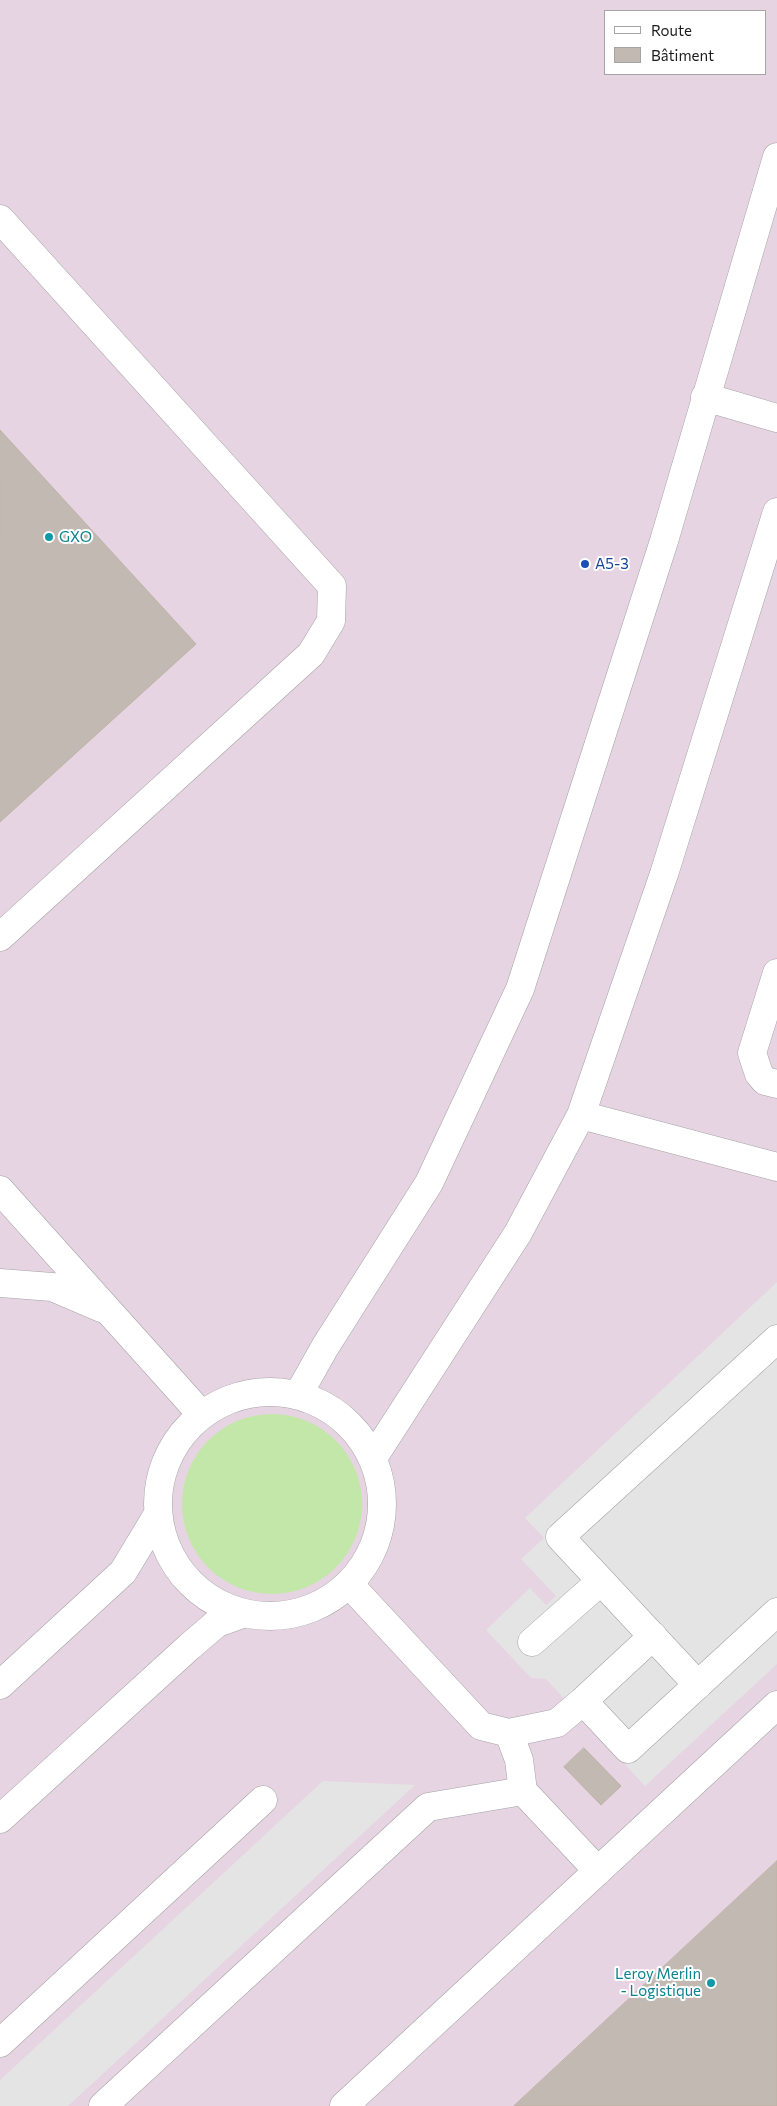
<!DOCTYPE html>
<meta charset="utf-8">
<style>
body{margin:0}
#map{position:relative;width:777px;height:2106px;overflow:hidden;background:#eeebe2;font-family:Commissioner,sans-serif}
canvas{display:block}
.legend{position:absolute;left:604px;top:10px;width:162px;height:65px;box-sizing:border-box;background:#fff;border:1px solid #a4a4a4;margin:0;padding:6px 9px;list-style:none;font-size:15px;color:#1c1c1c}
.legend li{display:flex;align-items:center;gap:10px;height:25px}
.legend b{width:25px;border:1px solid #a4a4a4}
</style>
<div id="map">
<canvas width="777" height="2106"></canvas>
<ul class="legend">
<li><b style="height:6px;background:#fff"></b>Route</li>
<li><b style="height:14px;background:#c2bab2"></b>Bâtiment</li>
</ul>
</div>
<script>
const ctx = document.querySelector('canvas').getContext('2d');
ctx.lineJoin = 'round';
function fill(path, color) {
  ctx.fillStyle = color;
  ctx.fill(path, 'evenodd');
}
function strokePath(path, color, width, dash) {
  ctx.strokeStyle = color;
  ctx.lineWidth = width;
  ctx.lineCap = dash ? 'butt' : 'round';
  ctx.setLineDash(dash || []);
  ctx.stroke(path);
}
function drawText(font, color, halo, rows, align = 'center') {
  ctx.font = font + ' Commissioner,sans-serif';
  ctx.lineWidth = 4;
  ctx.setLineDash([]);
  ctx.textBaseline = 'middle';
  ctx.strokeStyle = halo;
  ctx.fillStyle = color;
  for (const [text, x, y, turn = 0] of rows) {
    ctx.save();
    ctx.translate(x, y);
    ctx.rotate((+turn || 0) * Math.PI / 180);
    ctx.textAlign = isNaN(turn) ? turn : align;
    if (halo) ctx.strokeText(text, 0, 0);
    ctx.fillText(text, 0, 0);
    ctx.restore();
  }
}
const industrial = new Path2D(`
 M 0,0 L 777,0 L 777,2106 L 0,2106 ZM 606,11 L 766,11 L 766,74 L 606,74 Z`);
const grass = new Path2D(`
 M182 1504a90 90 0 1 1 180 0a90 90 0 1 1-180 0Z`);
const parking = new Path2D(`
 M 777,1282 L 777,1664 L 645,1786 L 546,1679 L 531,1678 L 486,1630 L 530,1588 L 546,1605 L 556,1596 L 521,1559 L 544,1538 L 525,1518 Z
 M 323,1781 L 415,1785 L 68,2106 L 0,2106 L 0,2080 Z`);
const building = new Path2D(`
 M 0,430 L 196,644 L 0,822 Z
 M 584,1748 L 621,1786 L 601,1805 L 564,1767 Z
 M 777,1861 L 777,2106 L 514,2106 Z`);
const minor = new Path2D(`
 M 0,219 L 332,586 L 331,621 L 311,654 L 0,937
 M 705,397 L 777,418
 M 777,973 L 752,1053 L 759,1074 L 765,1081 L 777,1084
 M 581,1115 L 777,1167
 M 0,1190 L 202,1415
 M 0,1283 L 52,1287 L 101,1308
 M158 1504a112 112 0 1 1 224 0a112 112 0 1 1-224 0Z
 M 298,1395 L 325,1347 L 429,1183 L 520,989 L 664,541 L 777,157
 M 373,1458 L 518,1233 L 581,1115 L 664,874 L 777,512
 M 349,1584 L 481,1726 L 509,1733 L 519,1760 L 523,1791 L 598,1871
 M 532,1642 L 601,1581
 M 0,1685 L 123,1572 L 158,1514
 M 698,1685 L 560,1537 L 777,1339
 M 583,1701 L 653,1636
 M 509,1733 L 557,1723 L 583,1701 L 628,1749 L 777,1612
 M 0,1819 L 189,1647 L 217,1623 L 242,1614
 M 0,2043 L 263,1800
 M 103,2106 L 428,1807 L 523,1791
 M 344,2106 L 777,1705`);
const markers = [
 [49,537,5,"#0f9aa8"],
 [585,564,5,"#1a4fb4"],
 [711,1983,5,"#0f9aa8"]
];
const cultureNames = [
 ["GXO",59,537],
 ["Leroy Merlin",701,1974,"right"],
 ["- Logistique",701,1991,"right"]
];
const transitNames = [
 ["A5-3",595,564]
];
fill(industrial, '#e7d4e2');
fill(grass, '#c3e7a8');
fill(parking, '#e4e4e4');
fill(building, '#c2bab2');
strokePath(building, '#bfb2a5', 1);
strokePath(minor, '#a3a3a3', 29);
strokePath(minor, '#fff', 28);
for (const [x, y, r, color] of markers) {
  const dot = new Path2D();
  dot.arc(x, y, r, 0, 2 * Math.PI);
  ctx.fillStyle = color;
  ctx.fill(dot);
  strokePath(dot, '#fff', 2);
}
drawText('15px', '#0d838f', '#fff', cultureNames, 'left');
drawText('15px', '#164399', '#fff', transitNames, 'left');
</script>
